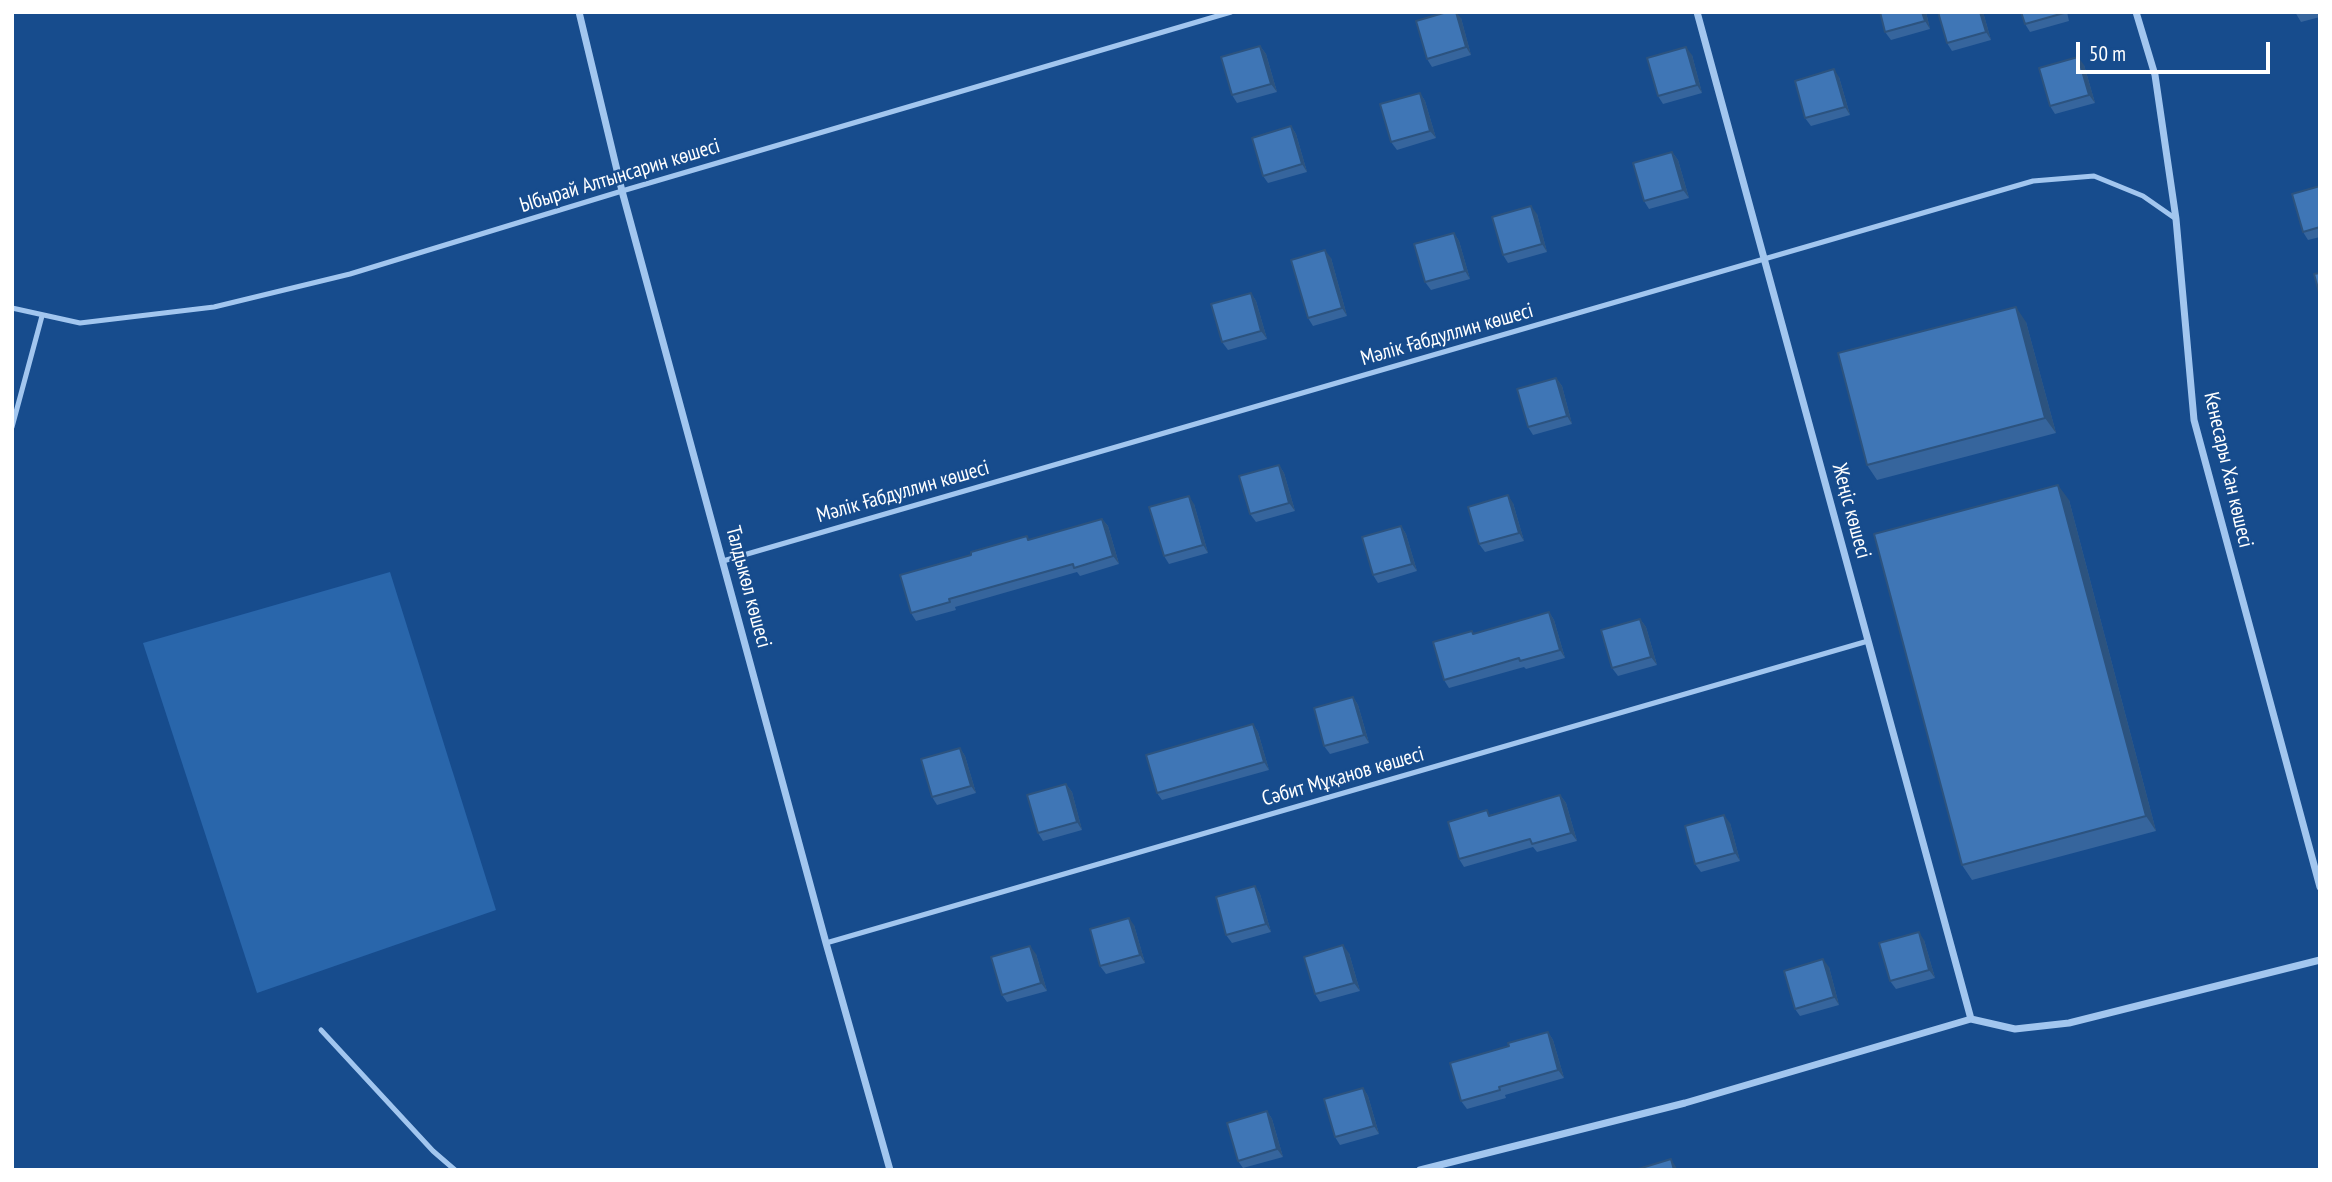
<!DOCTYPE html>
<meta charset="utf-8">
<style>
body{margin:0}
#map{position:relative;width:2332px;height:1182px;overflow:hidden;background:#174c8d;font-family:"PT Sans Narrow",sans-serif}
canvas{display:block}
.frame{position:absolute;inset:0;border:14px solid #fff;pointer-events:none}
.scale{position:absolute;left:2076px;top:42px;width:194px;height:32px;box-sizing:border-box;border:4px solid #fff;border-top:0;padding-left:9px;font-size:21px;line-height:24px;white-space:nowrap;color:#fff;-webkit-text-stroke:5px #174c8d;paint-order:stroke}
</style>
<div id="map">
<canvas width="2332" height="1182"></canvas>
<div class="frame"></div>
<div class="scale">50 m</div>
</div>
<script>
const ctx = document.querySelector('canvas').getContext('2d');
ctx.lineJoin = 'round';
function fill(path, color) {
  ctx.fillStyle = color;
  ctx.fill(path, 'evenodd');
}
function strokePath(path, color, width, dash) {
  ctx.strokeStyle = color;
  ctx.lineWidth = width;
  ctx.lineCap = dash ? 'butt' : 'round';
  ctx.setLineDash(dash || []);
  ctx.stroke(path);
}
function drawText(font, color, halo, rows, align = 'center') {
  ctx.font = font + ' "PT Sans Narrow",sans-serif';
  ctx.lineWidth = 5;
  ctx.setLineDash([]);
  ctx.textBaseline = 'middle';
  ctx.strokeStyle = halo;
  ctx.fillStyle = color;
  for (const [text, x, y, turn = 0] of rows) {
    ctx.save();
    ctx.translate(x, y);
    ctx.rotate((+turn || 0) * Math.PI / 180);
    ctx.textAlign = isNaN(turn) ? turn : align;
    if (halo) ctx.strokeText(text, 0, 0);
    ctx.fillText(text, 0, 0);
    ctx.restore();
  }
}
const green = new Path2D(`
 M 390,572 L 496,910 L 257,993 L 143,643 Z`);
const lane = new Path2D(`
 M 12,308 L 80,323 L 214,307 L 350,274 L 622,191 L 1231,12
 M 12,427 L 42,316
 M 723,561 L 2033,181 L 2094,176 L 2143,196 L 2176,219
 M 826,943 L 1868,641
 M 321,1030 L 433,1151 L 455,1170`);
const street = new Path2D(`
 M 579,12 L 622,191 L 826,943 L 890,1170
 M 1697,12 L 1971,1019
 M 2136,12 L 2155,75 L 2176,219 L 2194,420 L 2320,887
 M 1420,1170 L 1685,1103 L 1971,1019 L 2015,1029 L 2069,1023 L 2320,960`);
const wall = new Path2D(`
 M 1880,12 L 1926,12 L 1930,29 L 1891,40 L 1885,32 Z
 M 1938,12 L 1983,12 L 1991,40 L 1952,51 L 1947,43 Z
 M 2067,12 L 2069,21 L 2030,32 L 2025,24 Z
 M 2295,12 L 2320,12 L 2320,17 L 2301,22 Z
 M 1461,18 L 1471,55 L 1432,67 L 1427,59 Z
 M 1260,46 L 1266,54 L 1277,92 L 1237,103 L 1232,95 Z
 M 1692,55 L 1702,93 L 1663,104 L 1658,96 Z
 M 2084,65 L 2095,103 L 2055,114 L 2050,106 Z
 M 1839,77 L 1850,115 L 1811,126 L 1805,118 Z
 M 1420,93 L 1425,101 L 1436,138 L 1397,150 L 1391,142 Z
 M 1291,126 L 1296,134 L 1307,172 L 1268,183 L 1263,176 Z
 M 1672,152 L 1678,160 L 1689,198 L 1649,209 L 1644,201 Z
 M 2320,186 L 2320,237 L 2308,240 L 2303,232 Z
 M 1537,214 L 1547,252 L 1508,263 L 1503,255 Z
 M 1454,233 L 1459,241 L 1470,279 L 1431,290 L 1425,282 Z
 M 1331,258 L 1347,316 L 1313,326 L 1308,318 Z
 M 1251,293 L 1256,301 L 1267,339 L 1228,350 L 1222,342 Z
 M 2026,322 L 2056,433 L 1877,480 L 1867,465 Z
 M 1556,378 L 1562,386 L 1572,424 L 1533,435 L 1528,427 Z
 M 1279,465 L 1284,473 L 1295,511 L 1256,522 L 1250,514 Z
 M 2069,500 L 2156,831 L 1972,880 L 1962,865 Z
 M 1513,503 L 1524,541 L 1485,552 L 1479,544 Z
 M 1194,504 L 1208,553 L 1169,564 L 1164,556 Z
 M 1102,519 L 1108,526 L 1119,564 L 1080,576 L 1077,572 L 955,607 L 956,610 L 916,621 L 911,613 L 1030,540 Z
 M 1401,526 L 1406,534 L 1417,571 L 1378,583 L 1373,575 Z
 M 1549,612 L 1554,620 L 1565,658 L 1526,669 L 1524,667 L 1449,688 L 1444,680 L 1472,631 L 1474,634 Z
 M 1640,619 L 1646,627 L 1657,665 L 1618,676 L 1612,668 Z
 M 1353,697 L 1358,705 L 1369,743 L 1330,754 L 1324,746 Z
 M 1253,724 L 1258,732 L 1269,770 L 1162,800 L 1157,793 Z
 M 960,748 L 965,756 L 976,793 L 937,805 L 932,797 Z
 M 1066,784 L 1072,792 L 1082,830 L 1043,841 L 1038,833 Z
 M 1560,795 L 1566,803 L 1577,841 L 1537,852 L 1533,847 L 1464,867 L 1459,859 L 1490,815 Z
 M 1730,823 L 1740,861 L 1701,872 L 1695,864 Z
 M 1255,886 L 1260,894 L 1271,932 L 1232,943 L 1226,935 Z
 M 1134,925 L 1145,963 L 1106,974 L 1100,966 Z
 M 1924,940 L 1935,978 L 1896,989 L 1890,981 Z
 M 1349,953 L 1360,991 L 1320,1002 L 1315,994 Z
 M 1036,954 L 1047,991 L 1007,1002 L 1002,995 Z
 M 1829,967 L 1839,1005 L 1800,1016 L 1795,1009 Z
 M 1548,1032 L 1553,1040 L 1564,1078 L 1505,1095 L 1506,1098 L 1467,1109 L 1461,1101 L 1509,1046 Z
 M 1363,1088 L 1368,1096 L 1379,1134 L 1340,1145 L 1335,1137 Z
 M 1267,1111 L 1272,1119 L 1283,1157 L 1243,1168 L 1238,1161 Z`);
const shadedWall = new Path2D(`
 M 1456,12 L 1461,18 L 1471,55 L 1466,47 Z
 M 1922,12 L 1926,12 L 1930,29 L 1925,21 Z
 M 1980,12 L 1983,12 L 1991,40 L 1986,32 Z
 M 1260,46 L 1266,54 L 1277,92 L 1271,84 Z
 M 1686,47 L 1692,55 L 1702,93 L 1697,85 Z
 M 2078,57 L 2084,65 L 2095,103 L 2089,95 Z
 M 1834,69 L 1839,77 L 1850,115 L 1845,107 Z
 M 1420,93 L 1425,101 L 1436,138 L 1430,131 Z
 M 1291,126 L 1296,134 L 1307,172 L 1302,164 Z
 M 1672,152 L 1678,160 L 1689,198 L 1683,190 Z
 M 1531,206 L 1537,214 L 1547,252 L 1542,244 Z
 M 1454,233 L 1459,241 L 1470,279 L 1465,271 Z
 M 1325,250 L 1331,258 L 1347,316 L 1342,308 Z
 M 1251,293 L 1256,301 L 1267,339 L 1261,331 Z
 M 2016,307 L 2026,322 L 2056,433 L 2045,418 Z
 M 1556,378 L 1562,386 L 1572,424 L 1567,416 Z
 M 1279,465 L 1284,473 L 1295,511 L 1289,503 Z
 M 2058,485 L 2069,500 L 2156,831 L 2146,816 Z
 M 1508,495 L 1513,503 L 1524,541 L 1519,533 Z
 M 1189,496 L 1194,504 L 1208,553 L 1203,545 Z
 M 1102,519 L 1108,526 L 1119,564 L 1113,556 Z
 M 1401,526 L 1406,534 L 1417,571 L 1412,564 Z
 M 1549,612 L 1554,620 L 1565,658 L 1560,650 Z
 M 1640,619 L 1646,627 L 1657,665 L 1651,657 Z
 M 1353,697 L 1358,705 L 1369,743 L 1364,735 Z
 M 1253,724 L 1258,732 L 1269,770 L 1264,762 Z
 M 960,748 L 965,756 L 976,793 L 971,786 Z
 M 1066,784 L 1072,792 L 1082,830 L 1077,822 Z
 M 1560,795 L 1566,803 L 1577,841 L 1571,833 Z
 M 1724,815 L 1730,823 L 1740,861 L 1735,853 Z
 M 1255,886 L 1260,894 L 1271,932 L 1266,924 Z
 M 1129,918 L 1134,925 L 1145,963 L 1140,955 Z
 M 1919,932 L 1924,940 L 1935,978 L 1929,970 Z
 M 1343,945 L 1349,953 L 1360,991 L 1354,983 Z
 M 1030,946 L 1036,954 L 1047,991 L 1041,983 Z
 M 1823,959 L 1829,967 L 1839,1005 L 1834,997 Z
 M 1548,1032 L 1553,1040 L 1564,1078 L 1558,1070 Z
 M 1363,1088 L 1368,1096 L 1379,1134 L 1374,1126 Z
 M 1267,1111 L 1272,1119 L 1283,1157 L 1277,1149 Z
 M 1671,1159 L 1676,1167 L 1677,1170 L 1674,1170 Z`);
const building = new Path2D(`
 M 1447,12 L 1456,12 L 1466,47 L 1427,59 L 1416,21 Z
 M 1880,12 L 1922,12 L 1925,21 L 1885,32 Z
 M 1938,12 L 1980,12 L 1986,32 L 1947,43 Z
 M 2021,12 L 2064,12 L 2064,13 L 2025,24 Z
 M 1260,46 L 1271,84 L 1232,95 L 1221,57 Z
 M 1686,47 L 1697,85 L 1658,96 L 1647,58 Z
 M 2078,57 L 2089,95 L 2050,106 L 2039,68 Z
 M 1834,69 L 1845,107 L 1805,118 L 1795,81 Z
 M 1420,93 L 1430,131 L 1391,142 L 1380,104 Z
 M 1291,126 L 1302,164 L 1263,176 L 1252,138 Z
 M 1672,152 L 1683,190 L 1644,201 L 1633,163 Z
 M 2320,186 L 2320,227 L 2303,232 L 2292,194 Z
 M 1531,206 L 1542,244 L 1503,255 L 1492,217 Z
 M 1454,233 L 1465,271 L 1425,282 L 1414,244 Z
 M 1325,250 L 1342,308 L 1308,318 L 1291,260 Z
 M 2320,273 L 2320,296 L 2314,274 Z
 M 1251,293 L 1261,331 L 1222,342 L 1211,304 Z
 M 2016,307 L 2045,418 L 1867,465 L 1838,353 Z
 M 1556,378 L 1567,416 L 1528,427 L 1517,389 Z
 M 1279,465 L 1289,503 L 1250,514 L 1239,476 Z
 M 2058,485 L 2146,816 L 1962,865 L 1874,534 Z
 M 1508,495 L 1519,533 L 1479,544 L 1468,507 Z
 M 1189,496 L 1203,545 L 1164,556 L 1149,507 Z
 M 1102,519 L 1113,556 L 1074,568 L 1073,564 L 949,599 L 950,602 L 911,613 L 900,575 L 971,555 L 971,552 L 1027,536 L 1028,540 Z
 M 1401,526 L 1412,564 L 1373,575 L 1362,537 Z
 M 1549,612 L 1560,650 L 1520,661 L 1519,658 L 1444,680 L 1433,642 L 1472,631 L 1473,634 Z
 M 1640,619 L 1651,657 L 1612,668 L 1601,630 Z
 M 1353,697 L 1364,735 L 1324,746 L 1314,708 Z
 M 1253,724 L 1264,762 L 1157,793 L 1146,755 Z
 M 960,748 L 971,786 L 932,797 L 921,759 Z
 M 1066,784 L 1077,822 L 1038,833 L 1027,795 Z
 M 1560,795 L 1571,833 L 1532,844 L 1530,839 L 1459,859 L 1448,822 L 1487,810 L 1489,816 Z
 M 1724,815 L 1735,853 L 1695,864 L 1685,826 Z
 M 1255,886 L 1266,924 L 1226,935 L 1216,897 Z
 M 1129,918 L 1140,955 L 1100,966 L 1090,929 Z
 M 1919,932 L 1929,970 L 1890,981 L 1879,943 Z
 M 1343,945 L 1354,983 L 1315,994 L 1304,957 Z
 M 1030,946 L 1041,983 L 1002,995 L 991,957 Z
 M 1823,959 L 1834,997 L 1795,1009 L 1784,971 Z
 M 1548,1032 L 1558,1070 L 1499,1087 L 1500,1090 L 1461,1101 L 1450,1063 L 1509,1046 L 1508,1043 Z
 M 1363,1088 L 1374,1126 L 1335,1137 L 1324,1099 Z
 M 1267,1111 L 1277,1149 L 1238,1161 L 1227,1123 Z
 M 1671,1159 L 1674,1170 L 1635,1170 Z`);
const streetNames = [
 ["Ыбырай Алтынсарин көшесі",620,176,-17],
 ["Мәлік Ғабдуллин көшесі",1447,335,-16],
 ["Кенесары Хан көшесі",2228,470,77],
 ["Мәлік Ғабдуллин көшесі",903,492,-16],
 ["Жеңіс көшесі",1851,511,75],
 ["Талдыкөл көшесі",748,587,75],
 ["Сәбит Мұқанов көшесі",1343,777,-16]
];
fill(green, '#2966ab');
strokePath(lane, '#a2c6ef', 5);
strokePath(street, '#a2c6ef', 7);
fill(wall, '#36659d');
fill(shadedWall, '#2c537f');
fill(building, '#3f76b6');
strokePath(building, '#2c537f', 2);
drawText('21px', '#fff', '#174c8d', streetNames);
</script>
